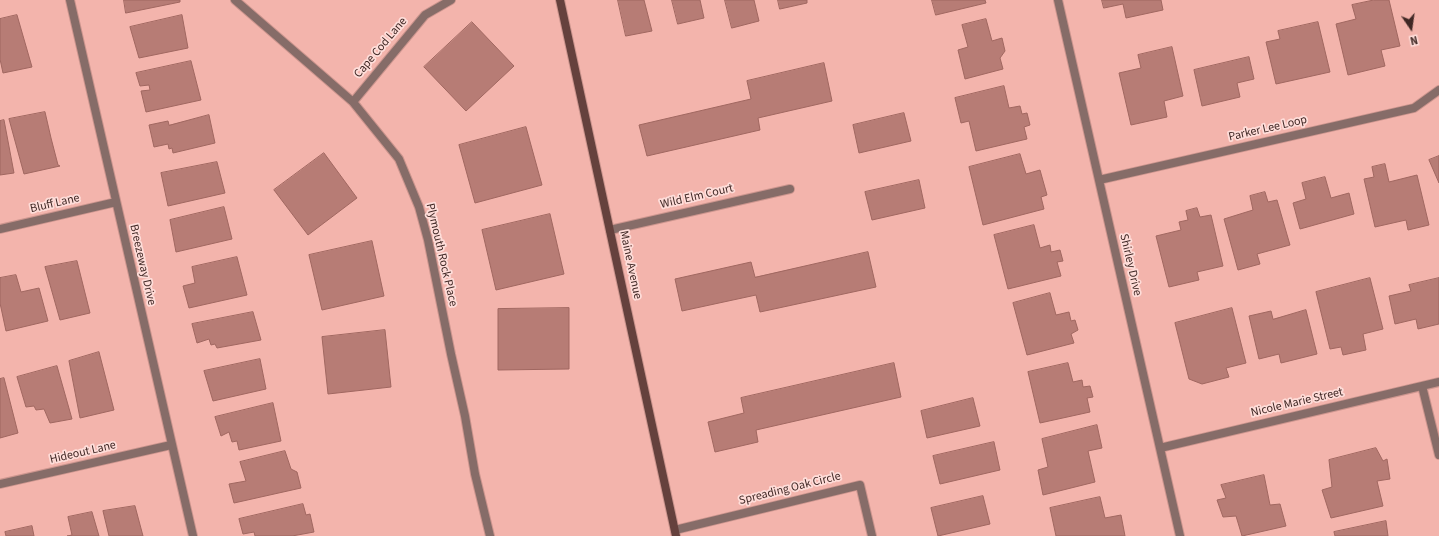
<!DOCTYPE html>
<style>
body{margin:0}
#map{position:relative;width:1439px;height:536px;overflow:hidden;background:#f3b4ac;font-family:"Source Sans 3",sans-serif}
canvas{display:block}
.north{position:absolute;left:1391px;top:8px;width:40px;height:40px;-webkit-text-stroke:3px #feddd9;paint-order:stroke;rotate:167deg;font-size:11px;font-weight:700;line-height:16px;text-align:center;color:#402825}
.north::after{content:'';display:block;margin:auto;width:14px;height:18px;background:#402825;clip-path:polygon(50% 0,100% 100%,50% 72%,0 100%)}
</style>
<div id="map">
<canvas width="1439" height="536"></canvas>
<div class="north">N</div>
</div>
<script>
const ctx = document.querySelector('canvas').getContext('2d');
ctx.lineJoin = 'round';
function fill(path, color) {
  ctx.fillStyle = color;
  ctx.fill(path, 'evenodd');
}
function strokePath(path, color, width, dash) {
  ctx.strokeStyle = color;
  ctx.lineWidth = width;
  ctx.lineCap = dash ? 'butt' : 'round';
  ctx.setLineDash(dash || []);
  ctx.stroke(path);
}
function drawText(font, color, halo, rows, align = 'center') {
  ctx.font = font + ' "Source Sans 3",sans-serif';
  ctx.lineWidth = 3.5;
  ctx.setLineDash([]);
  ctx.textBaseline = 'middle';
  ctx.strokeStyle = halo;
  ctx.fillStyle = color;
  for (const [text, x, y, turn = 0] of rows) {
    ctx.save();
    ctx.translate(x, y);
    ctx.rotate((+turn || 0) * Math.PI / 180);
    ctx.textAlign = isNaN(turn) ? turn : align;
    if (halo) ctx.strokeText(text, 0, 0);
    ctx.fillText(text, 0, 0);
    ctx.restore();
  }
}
const building = new Path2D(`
 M 124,0 L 180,0 L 180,2 L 126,13 Z
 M 618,0 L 644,0 L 652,31 L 626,36 Z
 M 672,0 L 700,0 L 704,18 L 678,24 Z
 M 725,0 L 754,0 L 759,21 L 732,28 Z
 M 778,0 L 807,0 L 807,3 L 780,9 Z
 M 932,0 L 985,0 L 986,3 L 936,15 Z
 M 1102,0 L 1161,0 L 1163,10 L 1126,18 L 1123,4 L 1104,8 Z
 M 1374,0 L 1389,0 L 1400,46 L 1381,50 L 1385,66 L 1348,75 L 1336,24 L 1356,19 L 1352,5 Z
 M 17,15 L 32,67 L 3,73 L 0,59 L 0,19 Z
 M 182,15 L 188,48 L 139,58 L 130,27 Z
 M 986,19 L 992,41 L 1002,38 L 1005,51 L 1000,58 L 1003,69 L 965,79 L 958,50 L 968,47 L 962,25 Z
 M 472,22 L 514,66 L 466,111 L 424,67 Z
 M 1318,22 L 1330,72 L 1276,84 L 1266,42 L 1280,39 L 1278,31 Z
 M 1172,47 L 1183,96 L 1164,101 L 1167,117 L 1131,125 L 1119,73 L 1141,68 L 1138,55 Z
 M 1249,57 L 1254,79 L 1237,83 L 1240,97 L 1202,106 L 1194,70 Z
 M 191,61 L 201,100 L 146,112 L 141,91 L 150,90 L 149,85 L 140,86 L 136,73 Z
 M 824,63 L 832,101 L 758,118 L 760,130 L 647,156 L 639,125 L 751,99 L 747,81 Z
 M 1004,86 L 1009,108 L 1020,106 L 1022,114 L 1027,113 L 1030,125 L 1024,127 L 1027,139 L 976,151 L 969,121 L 961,123 L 955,98 Z
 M 45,112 L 51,138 L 58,165 L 60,166 L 24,174 L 9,119 Z
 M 904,113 L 911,141 L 859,153 L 853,125 Z
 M 209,115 L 215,143 L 173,153 L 172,148 L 169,149 L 168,144 L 154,147 L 149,125 L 168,121 L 169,125 Z
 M 4,120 L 14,173 L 0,175 L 0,121 Z
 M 526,127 L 542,185 L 475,203 L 459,145 Z
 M 324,153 L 357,198 L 308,235 L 274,190 Z
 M 1020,154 L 1026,174 L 1040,170 L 1047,195 L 1041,197 L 1044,209 L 983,225 L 969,167 Z
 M 1439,156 L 1439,183 L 1429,160 Z
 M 217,162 L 225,193 L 168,206 L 161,173 Z
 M 1385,164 L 1389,182 L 1417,175 L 1429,225 L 1408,230 L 1406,220 L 1375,227 L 1364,179 L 1374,177 L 1372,167 Z
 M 1325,177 L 1331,198 L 1349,193 L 1354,214 L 1300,229 L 1293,203 L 1306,199 L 1302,183 Z
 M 919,180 L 925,208 L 872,220 L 865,192 Z
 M 1265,192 L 1268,202 L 1277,200 L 1290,245 L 1257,254 L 1260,264 L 1238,270 L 1224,219 L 1253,210 L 1250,196 Z
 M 224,207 L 232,239 L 176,252 L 170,220 Z
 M 1197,208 L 1200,217 L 1211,215 L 1223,266 L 1197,272 L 1199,280 L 1169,287 L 1156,236 L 1181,230 L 1179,222 L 1188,220 L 1186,211 Z
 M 550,214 L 564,274 L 496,290 L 482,230 Z
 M 1034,225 L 1040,248 L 1050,245 L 1051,252 L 1060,250 L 1063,261 L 1057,262 L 1061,276 L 1008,289 L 994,235 Z
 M 372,241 L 384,296 L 322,310 L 309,255 Z
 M 868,252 L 876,287 L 760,312 L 756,295 L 682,311 L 675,279 L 751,262 L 755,277 Z
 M 237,257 L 247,295 L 189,308 L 183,286 L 195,283 L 192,267 Z
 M 77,261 L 90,313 L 60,320 L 45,267 Z
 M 16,275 L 21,292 L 39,288 L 48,321 L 6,331 L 0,303 L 0,278 Z
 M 1370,278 L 1383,329 L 1363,334 L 1366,350 L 1343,355 L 1341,347 L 1330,349 L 1316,292 Z
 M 1439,278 L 1439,324 L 1418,329 L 1416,319 L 1395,324 L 1389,296 L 1411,291 L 1409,285 Z
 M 1050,293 L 1056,315 L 1069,312 L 1071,321 L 1075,320 L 1078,330 L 1071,334 L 1074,343 L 1027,355 L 1013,303 Z
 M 569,308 L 569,369 L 498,370 L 498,309 Z
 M 1232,308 L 1246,363 L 1226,368 L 1229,377 L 1202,384 L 1189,379 L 1175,323 Z
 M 1306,310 L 1317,354 L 1281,363 L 1279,354 L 1259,359 L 1249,316 L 1271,311 L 1273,319 Z
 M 253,312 L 261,340 L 217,348 L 215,344 L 211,345 L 209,339 L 197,343 L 192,324 Z
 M 385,330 L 391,387 L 328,394 L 322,337 Z
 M 99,352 L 114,410 L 80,418 L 69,361 Z
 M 260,359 L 266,389 L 213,401 L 204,371 Z
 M 894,363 L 901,397 L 756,430 L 758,442 L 715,452 L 708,422 L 744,413 L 741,398 Z
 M 1068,363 L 1073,382 L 1082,380 L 1083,387 L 1090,386 L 1093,397 L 1087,398 L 1090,412 L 1040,423 L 1028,372 Z
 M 57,366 L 72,419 L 50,423 L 44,409 L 36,410 L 34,406 L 26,407 L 17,377 Z
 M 4,378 L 18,433 L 0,438 L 0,379 Z
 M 973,398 L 980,426 L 927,438 L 921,411 Z
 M 273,403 L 281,441 L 239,450 L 237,441 L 232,442 L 229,432 L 221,436 L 215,417 Z
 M 1097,425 L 1102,448 L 1088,451 L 1095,482 L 1043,495 L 1038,470 L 1048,467 L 1042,439 Z
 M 994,442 L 1000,470 L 940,484 L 933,456 Z
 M 1376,448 L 1383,461 L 1387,459 L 1390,479 L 1377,481 L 1383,506 L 1331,518 L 1322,490 L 1332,487 L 1329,460 Z
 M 285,451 L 291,469 L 297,472 L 301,488 L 234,503 L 229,484 L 246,481 L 240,462 Z
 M 1264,475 L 1270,505 L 1280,504 L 1286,526 L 1242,536 L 1236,516 L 1223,517 L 1217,500 L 1226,498 L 1221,485 Z
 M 983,496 L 990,524 L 938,536 L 931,508 Z
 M 1100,497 L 1105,518 L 1121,515 L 1125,536 L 1056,536 L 1050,508 Z
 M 303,504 L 306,515 L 310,514 L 314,532 L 292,536 L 255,536 L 254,532 L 243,534 L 239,519 Z
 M 135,506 L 143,536 L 109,536 L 103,511 Z
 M 92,512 L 99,536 L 67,536 L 72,535 L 68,517 Z
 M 1386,521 L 1388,536 L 1335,536 L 1334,532 Z
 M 32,526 L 34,536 L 6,536 L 5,532 Z`);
const lane = new Path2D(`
 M 235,0 L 353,102 L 399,159 L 419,207 L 428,240 L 451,354 L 465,416 L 475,474 L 490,536
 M 353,102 L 425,15 L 451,0`);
const street = new Path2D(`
 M 70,0 L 193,536
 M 1058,0 L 1180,536
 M 1099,180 L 1414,108 L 1439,90
 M 0,229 L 116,202
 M 610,230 L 790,189
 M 1422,386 L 1439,455
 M 1160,448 L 1439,382
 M 0,484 L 171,445
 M 675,530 L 860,485 L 872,536`);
const secondary = new Path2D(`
 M 560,0 L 676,536`);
const streetNames = [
 ["Cape Cod Lane",381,48,-50],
 ["Parker Lee Loop",1268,129,-13],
 ["Wild Elm Court",697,197,-13],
 ["Bluff Lane",55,204,-13],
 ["Plymouth Rock Place",441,255,77],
 ["Breezeway Drive",142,265,77],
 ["Maine Avenue",630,265,78],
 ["Shirley Drive",1130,265,77],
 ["Nicole Marie Street",1297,403,-13],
 ["Hideout Lane",83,453,-13],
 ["Spreading Oak Circle",790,489,-14]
];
fill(building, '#b77c75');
strokePath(building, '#a06760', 1);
strokePath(lane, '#cc958e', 10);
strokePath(street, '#cc958e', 10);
strokePath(secondary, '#cc958e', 10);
strokePath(lane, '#866c68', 8);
strokePath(street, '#866c68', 8);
strokePath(secondary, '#65413d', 8);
drawText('12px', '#402825', '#feddd9', streetNames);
</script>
